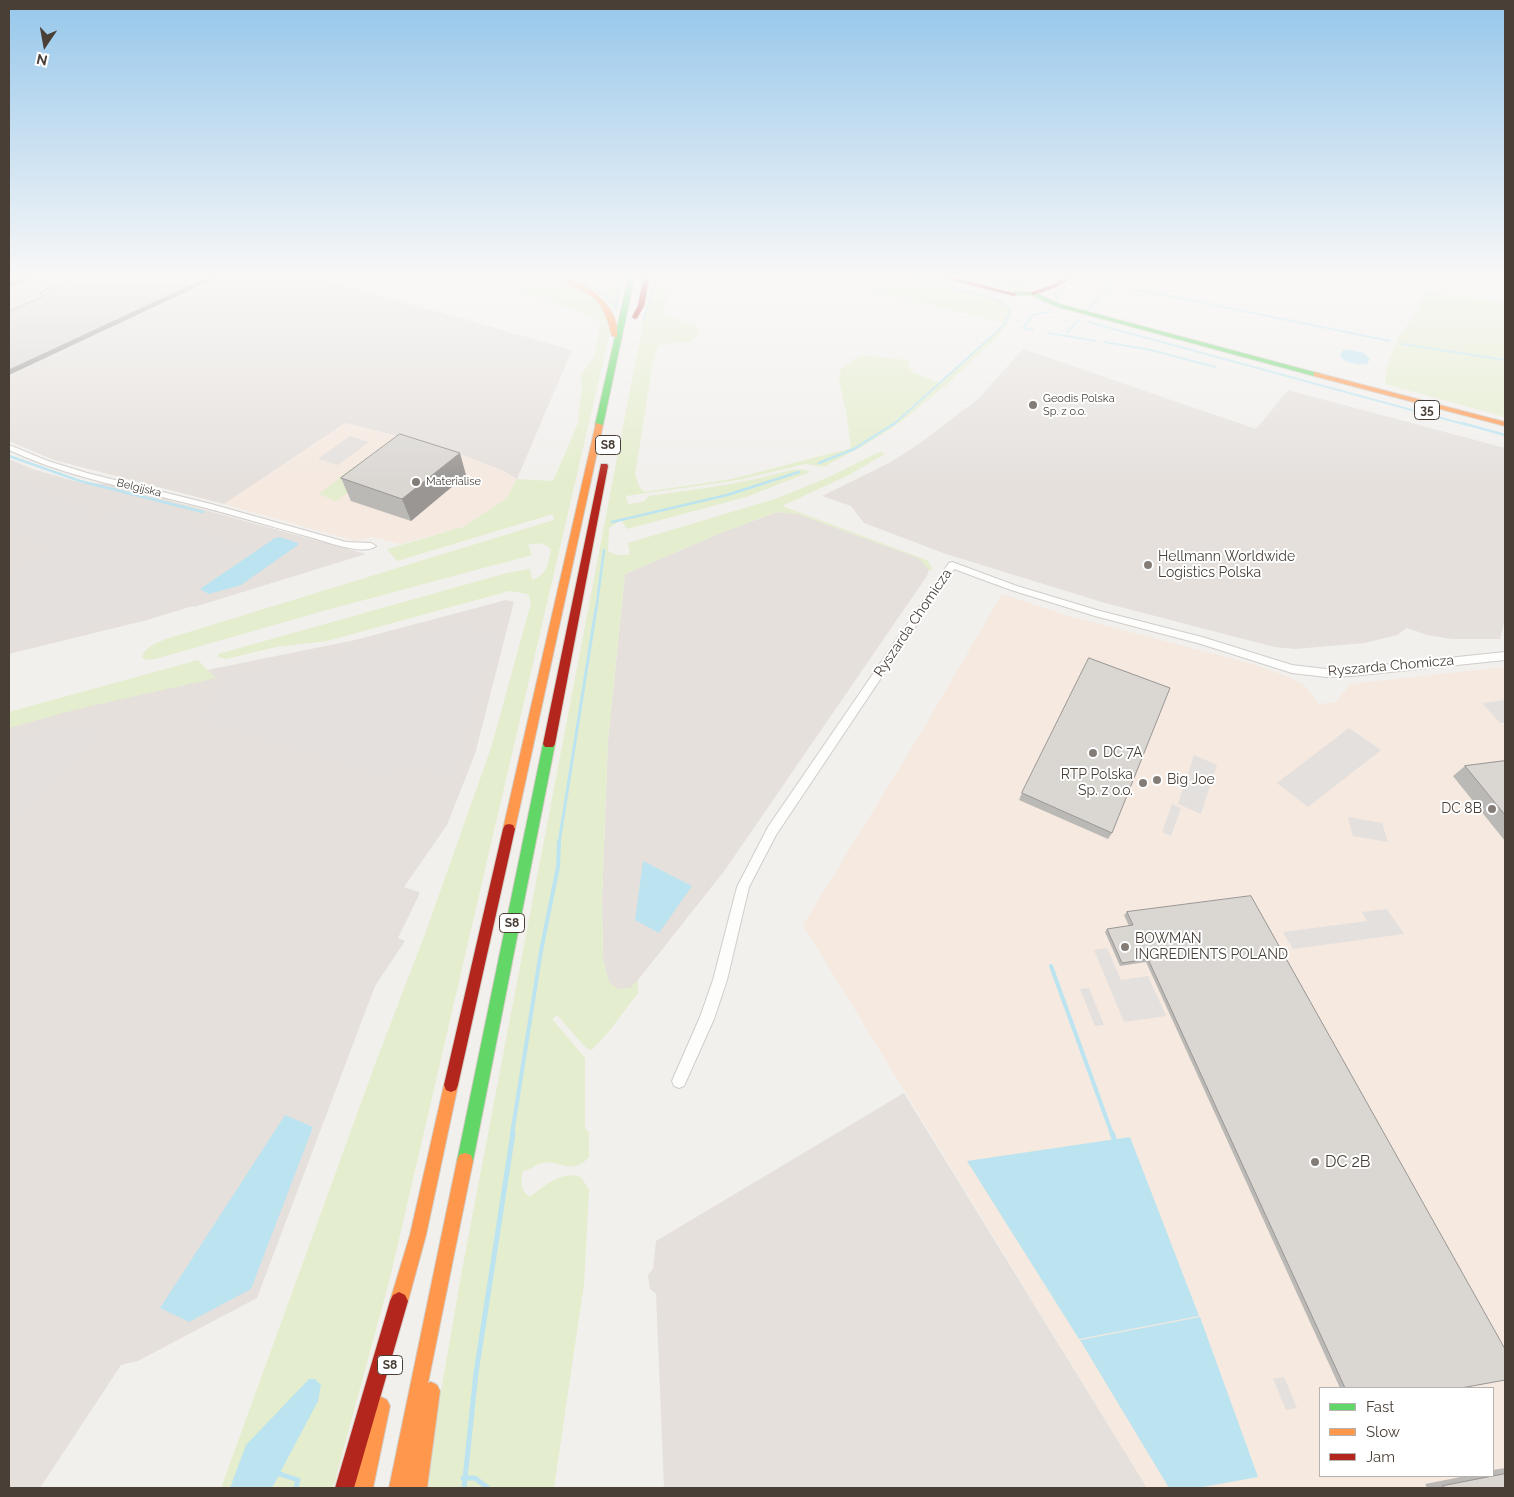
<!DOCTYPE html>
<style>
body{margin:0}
#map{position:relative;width:1514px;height:1497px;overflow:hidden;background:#f2f0ed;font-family:Raleway,sans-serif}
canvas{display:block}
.frame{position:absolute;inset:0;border:10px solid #493f37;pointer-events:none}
.legend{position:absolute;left:1319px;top:1387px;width:175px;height:90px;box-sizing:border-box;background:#fff;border:1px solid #b6b2af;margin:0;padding:6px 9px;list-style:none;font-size:15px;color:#493f37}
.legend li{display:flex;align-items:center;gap:10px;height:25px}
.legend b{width:25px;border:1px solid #b6b2af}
.north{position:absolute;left:20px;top:20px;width:50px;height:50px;-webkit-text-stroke:4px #fff;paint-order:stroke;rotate:192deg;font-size:14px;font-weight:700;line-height:20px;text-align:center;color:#493f37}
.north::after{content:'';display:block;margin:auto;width:18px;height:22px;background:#493f37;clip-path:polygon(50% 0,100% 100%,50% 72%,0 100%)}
</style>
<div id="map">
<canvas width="1514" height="1497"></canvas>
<div class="frame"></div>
<ul class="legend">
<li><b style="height:6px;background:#63d668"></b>Fast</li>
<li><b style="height:6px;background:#ff974d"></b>Slow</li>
<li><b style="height:6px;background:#b3261e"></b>Jam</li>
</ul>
<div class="north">N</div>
</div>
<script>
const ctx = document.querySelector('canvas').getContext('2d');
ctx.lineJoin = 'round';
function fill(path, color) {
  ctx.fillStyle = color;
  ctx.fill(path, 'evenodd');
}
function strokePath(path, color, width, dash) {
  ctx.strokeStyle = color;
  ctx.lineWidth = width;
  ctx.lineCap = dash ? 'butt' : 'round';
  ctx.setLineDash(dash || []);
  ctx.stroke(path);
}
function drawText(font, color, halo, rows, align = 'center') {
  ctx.font = font + ' Raleway,sans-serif';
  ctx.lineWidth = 4;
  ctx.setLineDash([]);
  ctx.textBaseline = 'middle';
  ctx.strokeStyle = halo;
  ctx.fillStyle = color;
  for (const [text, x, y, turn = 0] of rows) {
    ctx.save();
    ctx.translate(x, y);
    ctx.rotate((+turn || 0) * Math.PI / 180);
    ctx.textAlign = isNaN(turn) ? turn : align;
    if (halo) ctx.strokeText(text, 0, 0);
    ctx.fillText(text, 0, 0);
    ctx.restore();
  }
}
const commercial = new Path2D(`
 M 345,423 L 442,447 L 504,471 L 517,479 L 507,498 L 463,527 L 400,544 L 372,537 L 356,541 L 224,504 Z
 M 1002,594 L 1069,616 L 1252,664 L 1289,677 L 1304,685 L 1319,704 L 1336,702 L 1350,684 L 1505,667 L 1505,1488 L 1147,1488 L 803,925 L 919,736 ZM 1320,1388 L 1493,1388 L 1493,1476 L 1320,1476 Z`);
const industrial = new Path2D(`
 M 9,275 L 310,275 L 572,350 L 517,479 L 504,471 L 442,447 L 345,423 L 224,504 L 54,460 L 9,441 Z
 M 1023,349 L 1256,429 L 1288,390 L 1505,448 L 1505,619 L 1500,639 L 1452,639 L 1427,635 L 1407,628 L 1397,635 L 1365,643 L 1295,649 L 1274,647 L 1105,603 L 946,554 L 864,523 L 851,506 L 822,496 L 889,463 L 919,444 L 978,399 Z
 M 9,459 L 33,469 L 81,483 L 110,484 L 366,554 L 194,607 L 193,606 L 147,620 L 9,654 Z
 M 777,512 L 798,514 L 916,557 L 925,562 L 929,570 L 927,576 L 725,870 L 638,980 L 631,988 L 618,990 L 609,982 L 603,959 L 602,899 L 608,740 L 625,574 L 723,532 Z
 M 506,600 L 514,602 L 475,754 L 447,825 L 404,887 L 419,892 L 419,895 L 398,938 L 405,941 L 375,986 L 257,1298 L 138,1361 L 121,1365 L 40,1488 L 9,1488 L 9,716 L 99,692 L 355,640 Z
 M 904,1093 L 1147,1488 L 664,1488 L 656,1294 L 650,1289 L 648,1275 L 653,1269 L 656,1241 Z`);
const green = new Path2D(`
 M 533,275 L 551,275 L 570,283 L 601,304 L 611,328 L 390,1278 L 333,1488 L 221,1488 L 377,1059 L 425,934 L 491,748 L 531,603 L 528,594 L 509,591 L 327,641 L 276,647 L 226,659 L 218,657 L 218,654 L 507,573 L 530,569 L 532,580 C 547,575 548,564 551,550 C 546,542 535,543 528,545 L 532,555 L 323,611 L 155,659 L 146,660 L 142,657 C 145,647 157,643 166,639 L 554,520 L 553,514 L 397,561 L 387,549 L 463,527 L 507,498 L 517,479 L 553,481 L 578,423 L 582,385 L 580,376 L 594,357 L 600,324 L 597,319 L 514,288 L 534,279 Z
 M 563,275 L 626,275 L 617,312 L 598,292 Z
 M 652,275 L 707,275 C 679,283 663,280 665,315 L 695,325 L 700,331 L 692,341 L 659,345 L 653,361 L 635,475 L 640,488 L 645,492 L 732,479 L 851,448 L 847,417 L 839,380 L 841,368 L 861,355 L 908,360 L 910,369 L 913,372 L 939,383 L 996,331 L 1003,323 L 807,275 L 905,275 L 999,298 L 1014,311 L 1008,323 L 998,336 L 945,386 L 901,422 L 870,442 L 824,467 L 806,464 L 738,480 L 626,496 L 628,504 L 643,502 L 649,496 C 692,490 734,485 776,474 C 786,471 801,466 810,472 L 746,497 L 627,529 L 621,520 L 609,528 L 608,551 C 615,556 622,556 630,554 L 628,543 L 778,498 L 829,477 L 881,451 L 885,454 L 849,475 L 782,506 L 927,560 L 932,568 L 931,571 C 925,567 924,562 916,557 L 798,514 L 777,512 L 723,532 L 625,574 L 608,740 L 602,899 L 603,959 L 609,982 L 618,989 L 630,988 L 638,980 L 638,993 L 610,1030 L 592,1050 L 586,1048 L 557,1015 L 552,1019 L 585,1058 L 585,1128 L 589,1132 L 589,1157 C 572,1177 558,1158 541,1163 C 534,1165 531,1170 523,1171 C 520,1181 520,1191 530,1197 C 544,1186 562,1170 581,1177 L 589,1190 L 584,1284 L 554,1488 L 428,1488 L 439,1403 L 462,1270 Z
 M 943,275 L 1065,275 L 1038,289 L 1011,290 Z
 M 1425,290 L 1505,303 L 1505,417 L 1385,384 L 1387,366 L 1398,337 L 1419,309 Z
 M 367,462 L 341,482 L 355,487 L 338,500 L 336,501 L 319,494 L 352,468 Z
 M 198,660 L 216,678 L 78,709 L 9,728 L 9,712 Z`);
const parking = new Path2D(`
 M 350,436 L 369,442 L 338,465 L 318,459 Z
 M 9,474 L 90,513 L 87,524 L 67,536 L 38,542 L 9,527 Z
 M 135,501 L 157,510 L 167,509 L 188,519 L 181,522 L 240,549 L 248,543 L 248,549 L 150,616 L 134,614 L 9,646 L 9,575 Z
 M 463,624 L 465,629 L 499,637 L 500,640 L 496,646 L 499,653 L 492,664 L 471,672 L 479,675 L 476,687 L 454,770 L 448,774 L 398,760 L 387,774 L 201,718 L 215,704 L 218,696 L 223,692 L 224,679 L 404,642 Z
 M 1505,700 L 1505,723 L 1500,723 L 1482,703 Z
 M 69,727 L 98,735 L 9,820 L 9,743 Z
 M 1349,728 L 1381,750 L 1308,807 L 1277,783 Z
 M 1194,755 L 1217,765 L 1201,814 L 1178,804 Z
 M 1172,804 L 1181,808 L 1171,836 L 1162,832 Z
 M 1348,817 L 1382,823 L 1388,842 L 1353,836 Z
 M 1387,909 L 1404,934 L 1293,949 L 1283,932 L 1367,921 L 1362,912 Z
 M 1107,948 L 1121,980 L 1148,976 L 1166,1016 L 1124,1022 L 1094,950 Z
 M 1089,988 L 1104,1025 L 1095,1026 L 1080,989 Z
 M 1284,1377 L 1297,1408 L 1286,1410 L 1273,1379 Z`);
const water = new Path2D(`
 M 1347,349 L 1364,353 L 1370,359 L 1367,364 C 1357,365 1345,364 1340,355 L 1342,351 Z
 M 280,537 L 298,543 L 298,545 L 241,585 L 209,594 L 200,589 L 275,538 Z
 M 643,861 L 692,886 L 659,933 L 635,920 Z
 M 285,1115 L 313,1127 L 251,1289 L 189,1322 L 160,1308 Z
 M 1130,1137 L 1199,1316 L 1079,1339 L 967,1161 Z
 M 1200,1317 L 1258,1477 L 1197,1488 L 1169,1488 L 1080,1340 Z
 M 309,1379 L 315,1379 L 321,1385 L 318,1401 L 272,1488 L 230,1488 L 246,1445 Z`);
const streamFar4 = new Path2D(`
 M 900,275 L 927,282
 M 1077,276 L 1083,277
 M 969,280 C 1001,286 1031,292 1061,275
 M 1093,280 L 1119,285
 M 588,284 L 602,293 L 616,307 L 620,275
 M 1072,284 L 1077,280
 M 1126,287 L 1390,341
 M 1103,295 L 1109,287
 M 1059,301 L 1055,294 L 1066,286
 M 1088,309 L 1099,298
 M 643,320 L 659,275
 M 1088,322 L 1467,425
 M 1033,330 L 1023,328 L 1033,315 L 1050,312
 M 1067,332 L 1079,320
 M 1049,333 L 1095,341
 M 1104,342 L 1151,350 L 1215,367
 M 1402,344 L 1505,360
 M 893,425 L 1004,325 L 1009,315 L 1009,308 L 996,299 L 933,283`);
const streamFar3 = new Path2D(`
 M 1462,423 L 1505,435
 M 9,456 L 80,481 L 203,512
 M 819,463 L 854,449 L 895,423
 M 612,522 L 727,495 L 799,472
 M 596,611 L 604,550`);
const streamFar2 = new Path2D(`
 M 559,843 L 596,609`);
const streamFar1 = new Path2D(`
 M 1051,966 L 1112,1134
 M 512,1134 L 541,951 L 558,867 L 559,842`);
const stream = new Path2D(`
 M 1112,1133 L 1114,1139
 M 280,1474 L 298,1480 L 296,1488
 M 463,1478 L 475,1478 L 488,1488
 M 464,1488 L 476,1373 L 513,1133`);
const street = new Path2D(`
 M 9,445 L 48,461 L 87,473 L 211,504 L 346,542 L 371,543 L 376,546 C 365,556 327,542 313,538 C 263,524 213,509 162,497 C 110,484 58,473 9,450 Z
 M 952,562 L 1017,586 L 1100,611 L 1202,637 L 1292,665 L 1326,669 L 1352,668 L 1505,652 L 1505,660 L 1352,676 L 1326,677 L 1292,673 L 1201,644 L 1095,616 L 1011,590 L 954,569 L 776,835 L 749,887 L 727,980 L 714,1019 L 684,1086 L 679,1088 L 674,1086 L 672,1081 L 700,1017 L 713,980 L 737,887 L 768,827 L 949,563 Z`);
const fast = new Path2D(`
 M 629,275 L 635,275 L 603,425 L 599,427 L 595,425 Z
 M 1014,292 L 1034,292 L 1059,304 L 1321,374 L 1314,376 L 1055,306 L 1031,295 L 1012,295 L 1012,293 Z
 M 549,740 L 553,741 L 555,744 L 473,1161 L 471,1167 L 465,1169 L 459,1167 L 457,1161 L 543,744 L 545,741 Z`);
const slow = new Path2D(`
 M 553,275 C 581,275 622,307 617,337 L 612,336 C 601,290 588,296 553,275 Z
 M 1314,372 L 1505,422 L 1505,426 L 1314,376 Z
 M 596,423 L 603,425 L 515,829 L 513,833 L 509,834 L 505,833 L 503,829 Z
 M 451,1078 L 456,1080 L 458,1085 L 426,1235 L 408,1301 L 405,1307 L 399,1310 L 393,1307 L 390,1301 L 410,1235 L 444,1085 L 446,1080 Z
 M 465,1153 L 471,1155 L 473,1161 L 428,1383 L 431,1382 L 437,1385 L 440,1391 L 427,1488 L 389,1488 L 457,1161 L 459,1155 Z
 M 381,1397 L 387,1400 L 390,1406 L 373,1488 L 354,1488 L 372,1406 L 375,1400 Z`);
const jam = new Path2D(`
 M 644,275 L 650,275 L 644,306 L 637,318 L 635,319 L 632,317 L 638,306 Z
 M 931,275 L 944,275 L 1017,294 L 1014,296 Z
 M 1066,275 L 1074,275 L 1059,286 L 1033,295 L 1030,293 L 1055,284 Z
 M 601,464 L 607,464 L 608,466 L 555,744 L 553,747 L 545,747 L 543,744 Z
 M 509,824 L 513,825 L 515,829 L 458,1085 L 456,1090 L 451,1092 L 446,1090 L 444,1085 L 503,829 L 505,825 Z
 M 399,1292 L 405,1295 L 408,1301 L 354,1488 L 335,1488 L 390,1301 L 393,1295 Z`);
const wall = new Path2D(`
 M 466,475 L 411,521 L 351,501 L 341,478 Z
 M 1505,761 L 1505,841 L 1453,776 L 1465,766 Z
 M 1022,793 L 1112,833 L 1108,839 L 1019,800 Z
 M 1127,912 L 1461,1388 L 1340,1388 L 1146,962 L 1120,966 L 1105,932 L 1107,929 L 1129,926 L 1124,915 Z
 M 1505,1468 L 1505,1488 L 1427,1488 L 1425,1484 L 1466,1476 L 1493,1476 L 1493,1470 Z`);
const shadedWall = new Path2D(`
 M 9,275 L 40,275 L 9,288 Z
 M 213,275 L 222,275 L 9,375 L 9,370 Z
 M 460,453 L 466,475 L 411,521 L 402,499 Z`);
const building = new Path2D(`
 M 81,275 L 213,275 L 9,370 L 9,311 L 45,296 L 39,293 Z
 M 400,434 L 460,453 L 402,499 L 341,478 Z
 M 1089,658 L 1170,688 L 1112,833 L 1022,793 Z
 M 1505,761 L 1505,815 L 1465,766 Z
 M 1251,896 L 1505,1349 L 1505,1380 L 1461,1388 L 1345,1388 L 1148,959 L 1122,963 L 1107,929 L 1133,925 L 1127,912 Z
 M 1505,1474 L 1505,1488 L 1444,1488 L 1443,1486 Z`);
const markers = [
 [1033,405,5,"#847d77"],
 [416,482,5,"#847d77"],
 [1148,565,5,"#847d77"],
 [1093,753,5,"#847d77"],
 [1157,780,5,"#847d77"],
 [1143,783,5,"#847d77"],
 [1492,809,5,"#847d77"],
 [1125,947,5,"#847d77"],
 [1315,1162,5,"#847d77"]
];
const farPoinames = [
 ["Geodis Polska",1043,399],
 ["Sp. z o.o.",1043,412],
 ["Materialise",426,482]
];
const farStreetnames = [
 ["Belgijska",139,488,14]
];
const shields = [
 [1427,410,25],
 [608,445,25],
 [512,923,25],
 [390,1365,25]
];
const shieldNames = [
 ["35",1427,410],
 ["S8",608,445],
 ["S8",512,923],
 ["S8",390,1365]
];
const poiNames = [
 ["Hellmann Worldwide",1158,557],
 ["Logistics Polska",1158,573],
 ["DC 7A",1103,753],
 ["RTP Polska",1133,775,"right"],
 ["Sp. z o.o.",1133,791,"right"],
 ["Big Joe",1167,780],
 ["DC 8B",1482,809,"right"],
 ["BOWMAN",1135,939],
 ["INGREDIENTS POLAND",1135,955]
];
const streetNames = [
 ["Ryszarda Chomicza",913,623,-56],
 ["Ryszarda Chomicza",1391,666,-5]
];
const nearPoinames = [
 ["DC 2B",1325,1162]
];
fill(commercial, '#f5e9e0');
fill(industrial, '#e5e0dc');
fill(green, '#e4edcd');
fill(parking, '#e4e0de');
fill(water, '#bce4f0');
strokePath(streamFar4, '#bce4f0', 2);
strokePath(streamFar3, '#bce4f0', 2.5);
strokePath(streamFar2, '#bce4f0', 3);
strokePath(streamFar1, '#bce4f0', 4);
strokePath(stream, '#bce4f0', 5);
strokePath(street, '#d0cdca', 2);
strokePath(fast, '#d3cdc5', 2);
strokePath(slow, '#d3cdc5', 2);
strokePath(jam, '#d3cdc5', 2);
fill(street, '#fdfdfc');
fill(fast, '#63d668');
fill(slow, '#ff974d');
fill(jam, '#b3261e');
fill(wall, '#bbb9b5');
fill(shadedWall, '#999694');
fill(building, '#dad7d3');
strokePath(building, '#999694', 1);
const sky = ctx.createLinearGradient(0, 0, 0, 485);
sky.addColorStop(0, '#96c7eb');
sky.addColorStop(0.57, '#f9f8f7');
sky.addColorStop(1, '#f9f8f700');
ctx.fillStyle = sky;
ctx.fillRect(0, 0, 1514, 485);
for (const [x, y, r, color] of markers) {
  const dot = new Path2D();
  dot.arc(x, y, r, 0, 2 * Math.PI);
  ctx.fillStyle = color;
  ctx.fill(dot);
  strokePath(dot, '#fff', 2);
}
drawText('11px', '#493f37', '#fff', farPoinames, 'left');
drawText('11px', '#493f37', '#fff', farStreetnames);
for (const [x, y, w] of shields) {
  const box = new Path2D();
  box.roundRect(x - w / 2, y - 9.5, w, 19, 4);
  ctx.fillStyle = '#fff';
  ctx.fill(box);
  strokePath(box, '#493f37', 1);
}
drawText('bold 12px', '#493f37', null, shieldNames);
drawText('14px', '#493f37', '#fff', poiNames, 'left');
drawText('14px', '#493f37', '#fff', streetNames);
drawText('16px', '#493f37', '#fff', nearPoinames, 'left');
</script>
